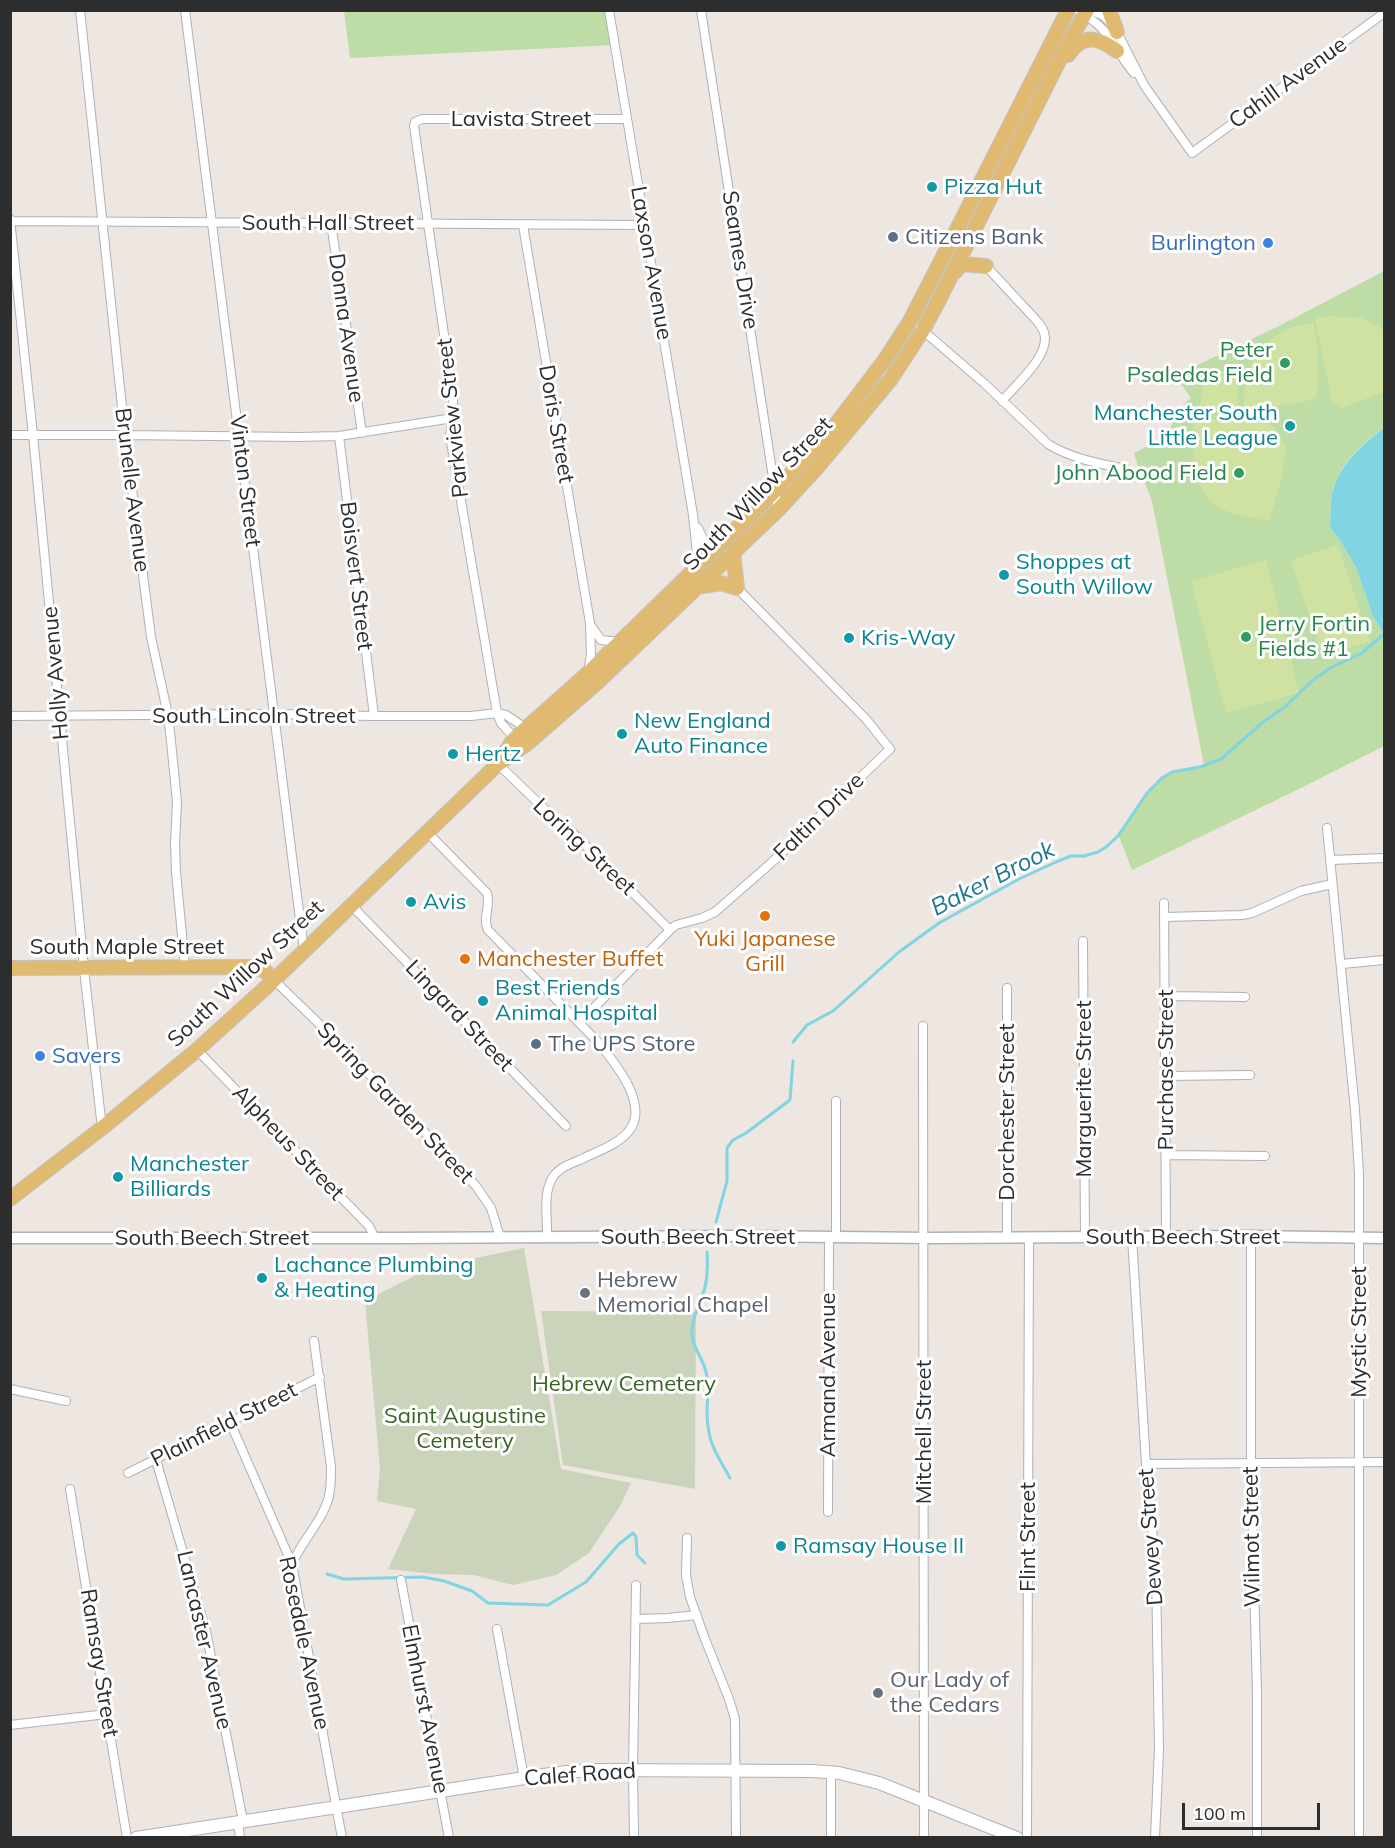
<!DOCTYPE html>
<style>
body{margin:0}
#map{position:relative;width:1395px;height:1848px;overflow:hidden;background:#ede6e1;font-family:Mulish,sans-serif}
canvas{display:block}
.frame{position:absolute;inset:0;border:12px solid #2d2d2d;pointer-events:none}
.scale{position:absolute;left:1182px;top:1803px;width:138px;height:27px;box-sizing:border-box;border:3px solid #2d2d2d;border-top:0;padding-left:8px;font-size:18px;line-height:21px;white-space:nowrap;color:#2d2d2d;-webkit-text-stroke:4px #fff;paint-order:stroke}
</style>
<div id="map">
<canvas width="1395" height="1848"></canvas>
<div class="frame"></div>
<div class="scale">100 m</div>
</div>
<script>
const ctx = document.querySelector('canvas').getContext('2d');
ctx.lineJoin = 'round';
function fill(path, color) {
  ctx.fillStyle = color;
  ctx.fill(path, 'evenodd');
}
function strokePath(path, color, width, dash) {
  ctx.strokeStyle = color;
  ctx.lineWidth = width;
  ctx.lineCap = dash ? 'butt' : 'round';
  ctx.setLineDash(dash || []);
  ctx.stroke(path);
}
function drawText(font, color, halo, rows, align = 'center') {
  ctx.font = font + ' Mulish,sans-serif';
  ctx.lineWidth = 6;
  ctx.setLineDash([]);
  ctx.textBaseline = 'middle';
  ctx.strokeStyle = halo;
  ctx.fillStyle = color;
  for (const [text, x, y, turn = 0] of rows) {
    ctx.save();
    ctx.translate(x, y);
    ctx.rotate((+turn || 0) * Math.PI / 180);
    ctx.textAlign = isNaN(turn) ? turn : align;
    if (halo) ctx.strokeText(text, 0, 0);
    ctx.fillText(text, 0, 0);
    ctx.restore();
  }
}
const green = new Path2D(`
 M 344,11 L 609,11 L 615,45 L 350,58 Z
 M 1384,271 L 1384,428 C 1361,444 1338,465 1332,494 C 1330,505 1331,517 1330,528 L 1338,537 L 1356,567 L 1373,617 L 1384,633 L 1384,746 L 1303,787 L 1132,870 L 1119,836 C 1132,816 1149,781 1172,772 C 1182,768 1194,769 1204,765 L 1152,501 L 1137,463 L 1134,453 L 1164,438 L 1186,402 L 1191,398 L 1174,374 L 1183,372 L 1279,326 Z`);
const cemetery = new Path2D(`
 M 524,1248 L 561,1469 L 631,1483 L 620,1506 L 589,1553 L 556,1575 L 513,1585 L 474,1575 L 433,1574 L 388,1569 L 416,1509 L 377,1501 L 380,1469 L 365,1301 L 432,1267 Z
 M 541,1311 L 696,1312 L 695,1489 L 563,1465 Z`);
const pitch = new Path2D(`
 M 1328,316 L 1361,318 L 1384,329 L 1384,392 L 1342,408 L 1332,401 L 1315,319 Z
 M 1314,324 L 1318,352 L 1317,396 L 1311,400 L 1243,412 C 1243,382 1248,356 1274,337 C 1280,333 1287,328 1295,326 C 1301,324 1308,324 1314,324 Z
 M 1237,368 L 1239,381 L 1237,410 L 1209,414 L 1200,407 L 1203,380 L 1209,376 Z
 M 1194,419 L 1253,419 L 1273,426 L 1286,448 L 1282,477 L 1269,521 C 1256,518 1241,516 1229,512 C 1188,497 1193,454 1194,419 Z
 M 1338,545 L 1370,641 L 1323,656 L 1291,560 Z
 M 1266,560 L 1299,693 L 1226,713 L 1191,581 Z`);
const water = new Path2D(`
 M 1384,428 L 1384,633 L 1373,617 L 1356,567 L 1338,537 L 1330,528 C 1331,517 1330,505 1332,494 C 1339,465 1361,445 1384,428 Z`);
const stream = new Path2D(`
 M 793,1042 L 807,1025 L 833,1011 L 899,952 L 939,923 L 1019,879 L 1056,862 L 1071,856 L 1084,856 L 1098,852 L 1106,847 L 1118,836 L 1147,793 L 1162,778 L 1172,772 L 1200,767 L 1221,759 L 1263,722 L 1286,706 L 1312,681 L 1330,668 L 1362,653 L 1384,634
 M 716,1222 L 727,1181 L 727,1148 L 733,1140 L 746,1133 L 790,1100 L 793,1061
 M 707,1252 C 708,1266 708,1280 703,1294 C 699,1305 693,1316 692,1329 C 690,1344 703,1358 706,1372 C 710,1385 707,1400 707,1414 C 708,1444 716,1453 730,1478
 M 327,1574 L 344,1579 L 423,1577 L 444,1581 L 472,1591 L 488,1603 L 548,1605 L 586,1582 L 619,1544 L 633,1533 L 636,1537 L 637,1555 L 645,1563`);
const minor = new Path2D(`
 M 80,10 L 125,435 L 151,637 L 168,715 L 171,741 L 177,802 L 175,843 L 176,872 L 185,967
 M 185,10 L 304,951
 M 609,10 L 693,515 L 697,554 L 695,567
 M 701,10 L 778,510
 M 1078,10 C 1087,17 1097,22 1104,31 C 1116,44 1122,60 1134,73
 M 1090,10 L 1104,16 L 1115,28 L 1144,85 L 1192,153 L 1384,13
 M 10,219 L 33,435 L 84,969 L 102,1128
 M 10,221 L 645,225
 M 331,223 L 362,433
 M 523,225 L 590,623 L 591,655 L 588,671
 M 986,266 L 1037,321 C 1041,326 1045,331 1045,338 C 1046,359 1015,386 1002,401
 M 920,328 L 985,384 L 1048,444 C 1070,458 1100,464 1126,469
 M 10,435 L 125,435 L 299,437 L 339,436 L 453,418
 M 339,436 L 374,716
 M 698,528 L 711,557
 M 592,627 L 601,640 L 620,642
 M 10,716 L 275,714 L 374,716 L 471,716 L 497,713 L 506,715 L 527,729
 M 517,741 L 501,723 L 497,713 L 450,436 L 453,418 L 453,397 L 414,126 L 415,122 L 422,119 L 627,119
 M 498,764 L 559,823 L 573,833 L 670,930
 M 1327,828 L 1355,1110 L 1359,1174 L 1359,1838
 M 427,832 L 487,893 C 491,907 482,918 488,930 L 598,1042 C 615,1063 651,1106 628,1132 C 617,1145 598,1151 584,1158 C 573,1163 559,1167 553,1177 C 542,1194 548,1218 547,1236
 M 1331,860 L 1384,858
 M 1164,903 L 1166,1237
 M 351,905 L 566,1126
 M 1165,917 L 1242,915 L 1252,913 L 1301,891 L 1332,884
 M 1083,941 L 1085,1237
 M 1342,964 L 1384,960
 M 274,980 L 344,1048 L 476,1186 L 491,1208 L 500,1237
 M 1165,996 L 1245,997
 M 579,1023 L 670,930 L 676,925 L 702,918 L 715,912 L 770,864 L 890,749 L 866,719 L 737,588
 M 923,1026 L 924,1838
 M 197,1050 L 369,1226 L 375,1238
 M 1166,1076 L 1250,1075
 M 836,1101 L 836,1237
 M 1166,1155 L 1265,1156
 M 1251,1236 L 1251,1464 L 1257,1694 L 1257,1838
 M 1007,1237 L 1007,988
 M 1132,1237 L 1146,1464 L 1156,1571 L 1159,1749 L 1155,1838
 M 10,1389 L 66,1401
 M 230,1422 L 292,1564 L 342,1838
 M 156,1460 L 206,1631 L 243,1821
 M 1146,1464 L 1384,1462
 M 128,1473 L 320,1377
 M 70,1489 L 127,1838
 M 828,1512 L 829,1237
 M 687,1538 L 686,1575 L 690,1597 L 705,1639 L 729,1699 L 735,1719 L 736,1838
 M 292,1564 C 302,1540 323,1521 329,1496 C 331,1487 331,1477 331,1467 L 314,1341
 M 401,1580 L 449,1838
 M 636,1619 L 668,1618 L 697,1615
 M 497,1629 L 524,1778
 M 10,1725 L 107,1714
 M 238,1822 L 240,1838
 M 634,1838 L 633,1770 L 636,1585
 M 831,1838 L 831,1772
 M 1027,1838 L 1029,1237`);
const tertiary = new Path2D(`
 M 10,1238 L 396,1238 L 741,1236 L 932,1238 L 1251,1236 L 1384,1238`);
const secondary = new Path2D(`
 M 136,1838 L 557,1773 L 590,1770 L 812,1771 L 839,1773 L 879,1783 L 1017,1838`);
const primary = new Path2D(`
 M 1109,10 L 1117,32
 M 1068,55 C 1083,33 1098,37 1117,51
 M 955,272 L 962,264 L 986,266
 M 697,587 L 721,583 L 737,588 L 733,553
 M 502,757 L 514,739 L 587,674 L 775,491 L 833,428 L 884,361 L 910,321 L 944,255 L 1068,10
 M 10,968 L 254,967 L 265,971 L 274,980
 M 10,1199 L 102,1128 L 197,1050 L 274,980 L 498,764 L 528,743 L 599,681 L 778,510 L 815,470 L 891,379 L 923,330 L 938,302 L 1065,49 L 1087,10`);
const markers = [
 [932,187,6,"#0f9aa8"],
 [893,237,6,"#5c6f8a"],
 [1268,243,6,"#3f7fe0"],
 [1285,363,6,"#2e9e5b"],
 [1290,426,6,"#0f9aa8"],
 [1239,473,6,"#2e9e5b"],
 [1004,575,6,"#0f9aa8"],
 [1246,637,6,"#2e9e5b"],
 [849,638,6,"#0f9aa8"],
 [622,734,6,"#0f9aa8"],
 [453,754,6,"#0f9aa8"],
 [411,902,6,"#0f9aa8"],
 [765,916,6,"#e8710a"],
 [465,959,6,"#e8710a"],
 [483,1001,6,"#0f9aa8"],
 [536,1044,6,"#5c6f8a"],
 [40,1056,6,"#3f7fe0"],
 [118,1177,6,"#0f9aa8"],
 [262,1278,6,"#0f9aa8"],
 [585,1293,6,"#6b7280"],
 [781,1546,6,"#0f9aa8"],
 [878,1693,6,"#6b7280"]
];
const streetNames = [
 ["Cahill Avenue",1288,83,-36],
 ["Lavista Street",521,119],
 ["South Hall Street",328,223],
 ["Seames Drive",740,260,81],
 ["Laxson Avenue",651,263,80],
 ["Donna Avenue",346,328,82],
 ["Parkview Street",453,418,-96],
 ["Doris Street",556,424,80],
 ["Vinton Street",245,481,83],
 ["Brunelle Avenue",132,490,83],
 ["South Willow Street",758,494,-46],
 ["Boisvert Street",356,576,83],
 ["Holly Avenue",56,673,-95],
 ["South Lincoln Street",254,716],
 ["Faltin Drive",819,817,-44],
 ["Loring Street",584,847,43],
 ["South Maple Street",127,947],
 ["South Willow Street",246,974,-43],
 ["Lingard Street",459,1016,46],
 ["Purchase Street",1166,1070,-90],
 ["Marguerite Street",1084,1089,-90],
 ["Spring Garden Street",395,1103,46],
 ["Dorchester Street",1007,1112,-90],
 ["Alpheus Street",288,1143,46],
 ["South Beech Street",698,1237],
 ["South Beech Street",1183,1237],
 ["South Beech Street",212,1238],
 ["Mystic Street",1359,1332,-90],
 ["Armand Avenue",828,1375,-90],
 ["Plainfield Street",224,1425,-27],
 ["Mitchell Street",924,1432,-90],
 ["Flint Street",1028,1537,-90],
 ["Dewey Street",1151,1537,-94],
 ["Wilmot Street",1252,1537,-91],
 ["Lancaster Avenue",204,1640,77],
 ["Rosedale Avenue",304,1643,78],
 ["Ramsay Street",99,1663,81],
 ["Elmhurst Avenue",425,1709,79],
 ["Calef Road",580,1775,-4]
];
const cultureNames = [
 ["Pizza Hut",944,187],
 ["Manchester South",1278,413,"right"],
 ["Little League",1278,438,"right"],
 ["Shoppes at",1016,562],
 ["South Willow",1016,587],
 ["Kris-Way",861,638],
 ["New England",634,721],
 ["Auto Finance",634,746],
 ["Hertz",465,754],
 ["Avis",423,902],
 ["Best Friends",495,988],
 ["Animal Hospital",495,1013],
 ["Manchester",130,1164],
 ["Billiards",130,1189],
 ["Lachance Plumbing",274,1265],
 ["& Heating",274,1290],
 ["Ramsay House II",793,1546]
];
const serviceNames = [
 ["Citizens Bank",905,237],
 ["The UPS Store",548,1044]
];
const shopNames = [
 ["Burlington",1256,243],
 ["Savers",52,1056,"left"]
];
const leisureNames = [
 ["Peter",1273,350],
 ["Psaledas Field",1273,375],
 ["John Abood Field",1227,473],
 ["Jerry Fortin",1258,624,"left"],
 ["Fields #1",1258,649,"left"]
];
const foodNames = [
 ["Yuki Japanese",765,939],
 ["Grill",765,964],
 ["Manchester Buffet",477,959,"left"]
];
const worshipNames = [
 ["Hebrew",597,1280],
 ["Memorial Chapel",597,1305],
 ["Our Lady of",890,1680],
 ["the Cedars",890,1705]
];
const parkNames = [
 ["Hebrew Cemetery",624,1384],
 ["Saint Augustine",465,1416],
 ["Cemetery",465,1441]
];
const waterNames = [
 ["Baker Brook",993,879,-27]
];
fill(green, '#bedca5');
fill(cemetery, '#cad4ba');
fill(pitch, '#cfe2a2');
fill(water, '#81d4e2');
strokePath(stream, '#81d4e2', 3);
strokePath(minor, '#aeb1b7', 10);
strokePath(tertiary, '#aeb1b7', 13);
strokePath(secondary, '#aeb1b7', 14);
strokePath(primary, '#c4c4c4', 16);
strokePath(minor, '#fff', 8);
strokePath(tertiary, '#fff', 10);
strokePath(secondary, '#fff', 12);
strokePath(primary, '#e1ba72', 14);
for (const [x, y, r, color] of markers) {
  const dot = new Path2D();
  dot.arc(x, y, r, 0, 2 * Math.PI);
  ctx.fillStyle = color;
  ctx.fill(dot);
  strokePath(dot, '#fff', 2);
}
drawText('22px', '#2d2d2d', '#fff', streetNames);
drawText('22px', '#0d838f', '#fff', cultureNames, 'left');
drawText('22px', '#4e5e75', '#fff', serviceNames, 'left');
drawText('22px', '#366cbe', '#fff', shopNames, 'right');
drawText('22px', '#27864d', '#fff', leisureNames, 'right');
drawText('22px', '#c56008', '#fff', foodNames);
drawText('22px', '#5b616d', '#fff', worshipNames, 'left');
drawText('22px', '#396324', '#fff', parkNames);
drawText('italic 24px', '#1e7790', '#fff', waterNames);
</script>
